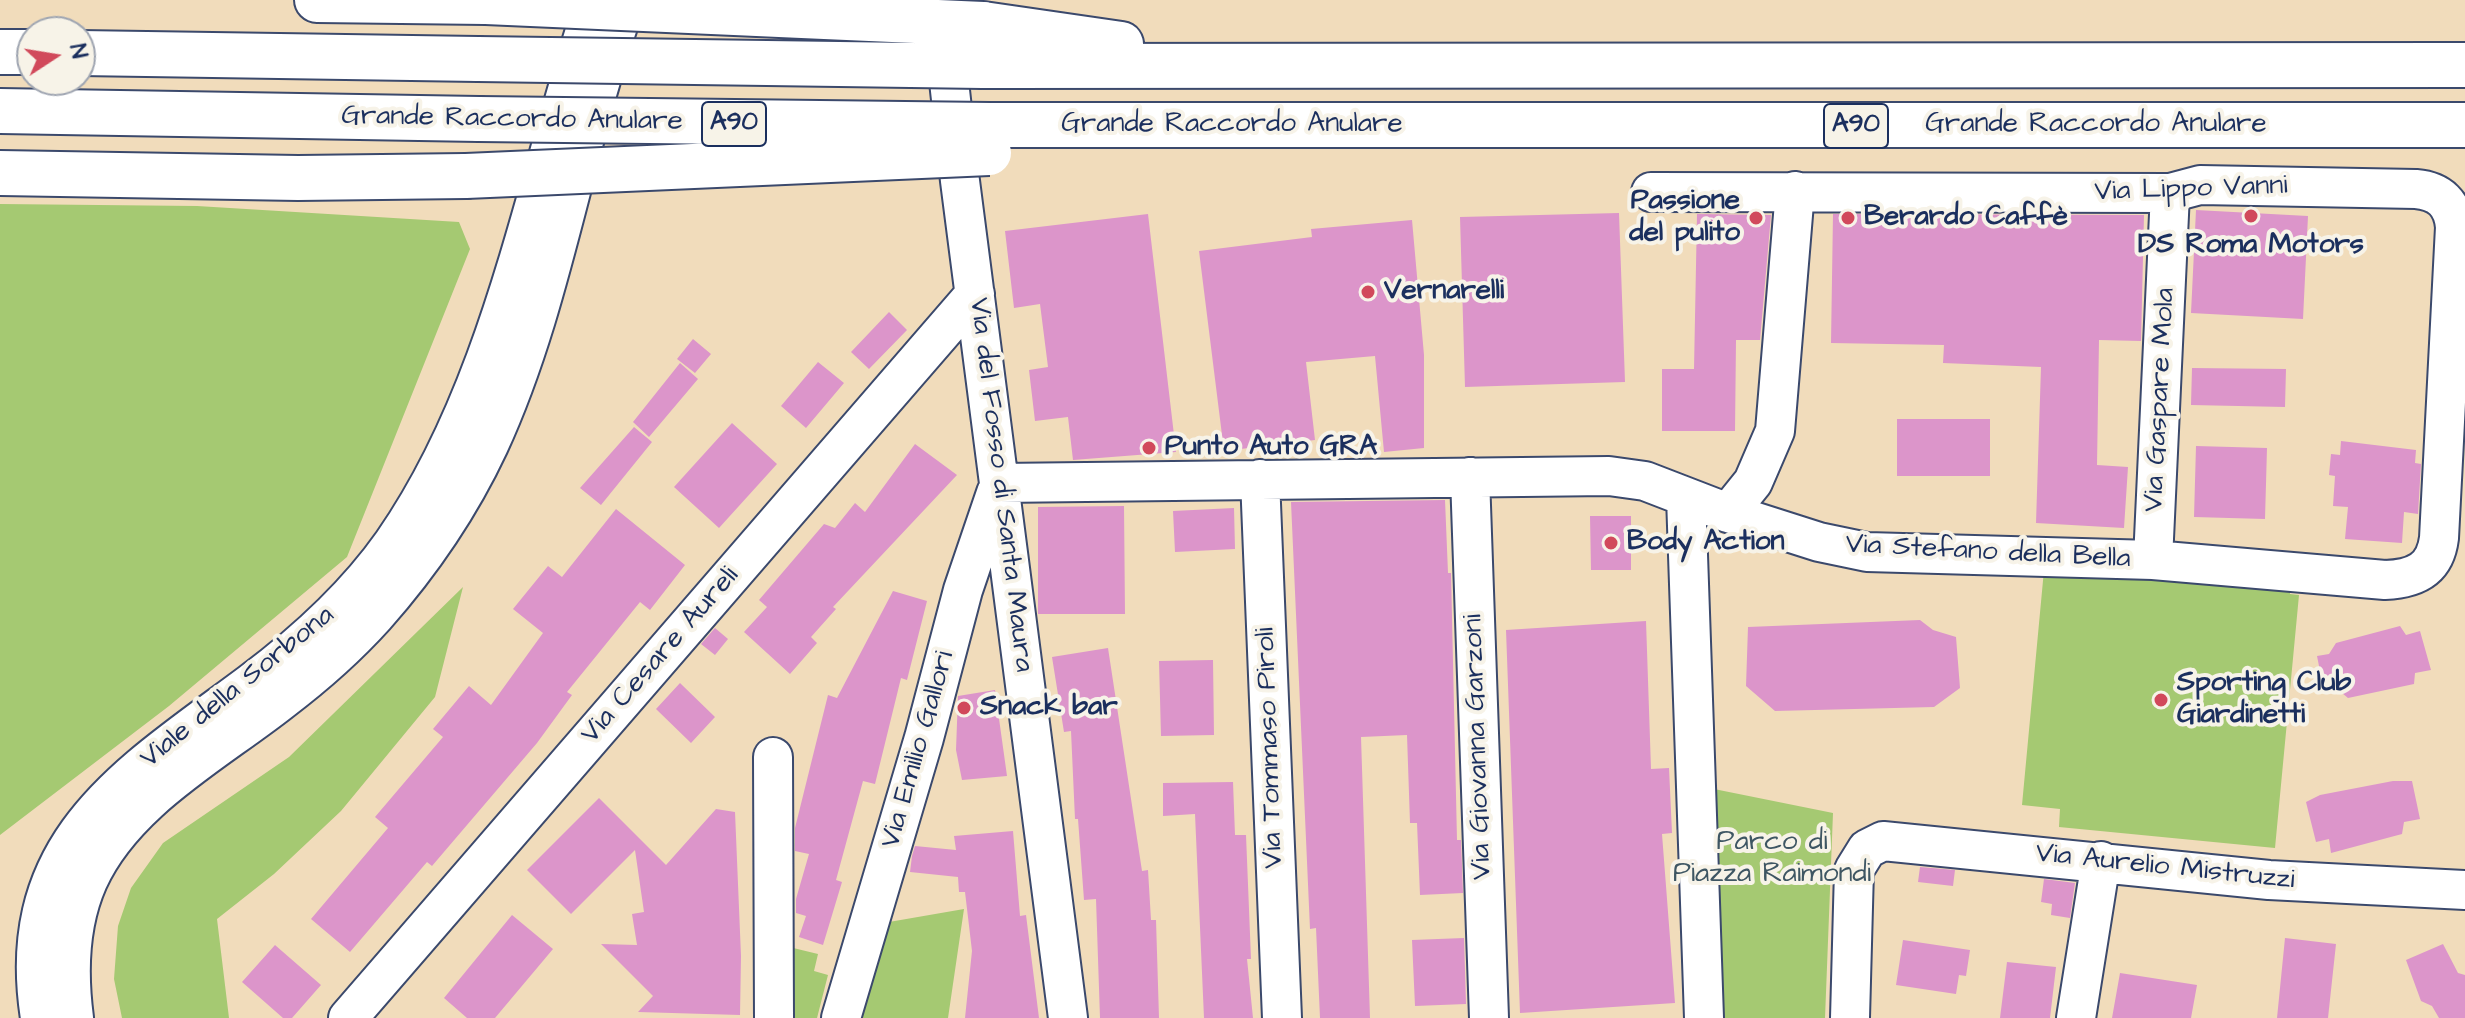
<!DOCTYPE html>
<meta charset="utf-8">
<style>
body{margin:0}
#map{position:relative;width:2465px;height:1018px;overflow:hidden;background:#f1dcbb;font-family:"Architects Daughter",sans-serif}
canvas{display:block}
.north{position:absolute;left:16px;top:16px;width:80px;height:80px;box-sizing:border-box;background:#f7f3e8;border:2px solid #9fa5b1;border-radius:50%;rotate:78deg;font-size:22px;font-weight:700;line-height:32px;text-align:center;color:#1b2f5e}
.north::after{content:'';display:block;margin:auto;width:28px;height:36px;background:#d1495b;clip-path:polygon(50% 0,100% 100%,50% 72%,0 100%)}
</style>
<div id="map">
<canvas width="2465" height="1018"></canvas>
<div class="north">N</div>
</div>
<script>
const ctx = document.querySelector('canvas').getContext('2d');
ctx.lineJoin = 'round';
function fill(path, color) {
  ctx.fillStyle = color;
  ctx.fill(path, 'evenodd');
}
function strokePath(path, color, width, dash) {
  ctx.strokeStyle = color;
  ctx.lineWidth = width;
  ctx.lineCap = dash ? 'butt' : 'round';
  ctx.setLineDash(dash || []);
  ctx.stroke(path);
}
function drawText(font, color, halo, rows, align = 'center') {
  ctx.font = font + ' "Architects Daughter",sans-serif';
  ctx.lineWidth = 8;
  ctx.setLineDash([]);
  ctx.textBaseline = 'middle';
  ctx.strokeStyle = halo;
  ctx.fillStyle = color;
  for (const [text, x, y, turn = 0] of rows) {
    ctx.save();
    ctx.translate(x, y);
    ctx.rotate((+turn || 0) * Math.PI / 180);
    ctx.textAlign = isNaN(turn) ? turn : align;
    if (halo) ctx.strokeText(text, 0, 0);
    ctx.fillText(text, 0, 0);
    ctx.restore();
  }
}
const green = new Path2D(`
 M 0,204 L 197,206 L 459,222 L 470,249 L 347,557 L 169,706 L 0,835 Z
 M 2044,570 L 2290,588 L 2290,594 L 2299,595 L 2275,848 L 2059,827 L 2060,809 L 2022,805 Z
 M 463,587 L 435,697 L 341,811 L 274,874 L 217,919 L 229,1018 L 122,1018 L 114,979 L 118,926 L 131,888 L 163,843 L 289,757 Z
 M 1714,789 L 1833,813 L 1825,1018 L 1720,1018 Z
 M 964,909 L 948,1018 L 859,1018 L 889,922 Z
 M 785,946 L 818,954 L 814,971 L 828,975 L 817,1018 L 789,1018 Z`);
const building = new Path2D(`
 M 2196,210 L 2308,216 L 2303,319 L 2191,313 Z
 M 1619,213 L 1625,382 L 1465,387 L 1460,217 Z
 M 1148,214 L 1176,452 L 1073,460 L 1068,417 L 1035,421 L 1029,370 L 1048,367 L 1040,304 L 1014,308 L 1005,231 Z
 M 1697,214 L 1771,215 L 1760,340 L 1736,340 L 1735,431 L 1662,431 L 1662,369 L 1694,369 Z
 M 1833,214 L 2144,215 L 2141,341 L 2099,340 L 2097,465 L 2128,467 L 2124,528 L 2036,523 L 2041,367 L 1943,363 L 1944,345 L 1831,343 Z
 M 1412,220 L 1424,355 L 1424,448 L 1384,452 L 1375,356 L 1306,362 L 1315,440 L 1224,451 L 1199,251 L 1312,237 L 1311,229 Z
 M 889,312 L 907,330 L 869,369 L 851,352 Z
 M 693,339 L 711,354 L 695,373 L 677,359 Z
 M 818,362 L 844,383 L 806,428 L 781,406 Z
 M 680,363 L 698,379 L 649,437 L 633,422 Z
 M 2192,368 L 2286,369 L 2285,407 L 2191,405 Z
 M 1897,419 L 1990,419 L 1990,476 L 1897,476 Z
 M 732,423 L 777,464 L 719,528 L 674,487 Z
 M 634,427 L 652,442 L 601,505 L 580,488 Z
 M 2341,441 L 2416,450 L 2415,463 L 2421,464 L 2418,514 L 2404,512 L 2402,543 L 2345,539 L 2348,507 L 2333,506 L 2335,476 L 2329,475 L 2331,454 L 2340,455 Z
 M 915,444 L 957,475 L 833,607 L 836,609 L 811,637 L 817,643 L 790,674 L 744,632 L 767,607 L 759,600 L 824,524 L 835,528 L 855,503 L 865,512 Z
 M 2196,446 L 2267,448 L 2265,519 L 2194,517 Z
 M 1445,500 L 1448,573 L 1451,573 L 1457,840 L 1461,840 L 1463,893 L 1420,895 L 1417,823 L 1410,823 L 1407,735 L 1361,737 L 1370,1018 L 1320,1018 L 1316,928 L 1310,929 L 1291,502 Z
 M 1124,506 L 1125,614 L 1038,614 L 1038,507 Z
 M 1234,508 L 1235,549 L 1175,552 L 1173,511 Z
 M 616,509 L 685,565 L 650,610 L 640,602 L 567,692 L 572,695 L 537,743 L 432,866 L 427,862 L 350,952 L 311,919 L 388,828 L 375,817 L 443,737 L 433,729 L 469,686 L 491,705 L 543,633 L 513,609 L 548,566 L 562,577 Z
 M 1590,516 L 1631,516 L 1631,570 L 1591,570 Z
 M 893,591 L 927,601 L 907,680 L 901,678 L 875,784 L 863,781 L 836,880 L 842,882 L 823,945 L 799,937 L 806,916 L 796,913 L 796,899 L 809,854 L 795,851 L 795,828 L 828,695 L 837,698 Z
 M 1920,620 L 1933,630 L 1956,637 L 1960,688 L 1934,707 L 1775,711 L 1746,686 L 1748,627 Z
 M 1646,621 L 1651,769 L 1669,768 L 1672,833 L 1662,834 L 1675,1003 L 1520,1013 L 1506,630 Z
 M 2400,626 L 2406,635 L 2420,631 L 2431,670 L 2415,673 L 2414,684 L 2348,698 L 2336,688 L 2323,686 L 2317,656 L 2329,654 L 2336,643 Z
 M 715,628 L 728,639 L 715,655 L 701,644 Z
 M 1108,648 L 1142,871 L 1148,870 L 1151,920 L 1156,920 L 1159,1018 L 1100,1018 L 1096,899 L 1084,900 L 1078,819 L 1075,819 L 1071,731 L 1064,732 L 1052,657 Z
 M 1213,660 L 1214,735 L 1161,736 L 1159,661 Z
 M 680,683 L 715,717 L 691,743 L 656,709 Z
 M 995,690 L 1007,776 L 962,780 L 956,750 L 958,696 Z
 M 2393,781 L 2412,781 L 2420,819 L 2404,822 L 2402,834 L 2331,853 L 2329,839 L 2316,842 L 2306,802 L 2320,795 Z
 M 1233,782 L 1235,835 L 1246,835 L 1251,959 L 1247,959 L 1253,1018 L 1204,1018 L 1195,814 L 1163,816 L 1163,783 Z
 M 599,798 L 666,865 L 716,809 L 735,812 L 741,956 L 740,1015 L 638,1012 L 653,996 L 601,944 L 637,945 L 632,914 L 644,912 L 635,850 L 571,914 L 527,870 Z
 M 1013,831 L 1020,916 L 1026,915 L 1039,1018 L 965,1018 L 972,951 L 965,892 L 959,892 L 958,877 L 910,872 L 912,856 L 915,846 L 956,850 L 954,836 Z
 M 1920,867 L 1955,870 L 1953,886 L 1918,882 Z
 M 2044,879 L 2075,883 L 2070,918 L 2051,915 L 2052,904 L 2041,902 Z
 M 512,915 L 553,949 L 495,1018 L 467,1018 L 444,998 Z
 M 1464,938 L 1466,1004 L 1415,1006 L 1412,940 Z
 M 2285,938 L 2336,944 L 2328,1018 L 2277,1018 Z
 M 1903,940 L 1970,950 L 1966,976 L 1959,975 L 1956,994 L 1896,985 Z
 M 2443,944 L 2458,973 L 2465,975 L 2465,1018 L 2439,1018 L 2432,1006 L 2421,1001 L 2406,960 Z
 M 275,945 L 321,985 L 292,1018 L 283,1018 L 242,982 Z
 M 2007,962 L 2056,967 L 2050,1018 L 2000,1018 Z
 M 2120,973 L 2197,985 L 2191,1018 L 2112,1018 Z`);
const minor = new Path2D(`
 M 940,0 L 960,181 L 1068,1018
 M 1470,477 L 1489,1018
 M 1260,479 L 1282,1018
 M 999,483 L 1609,476 L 1645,481 L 1728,513 L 1819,542 L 1867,552 L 2153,560 L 2385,580 C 2415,579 2435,570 2439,538 L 2455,227 C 2453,204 2440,191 2416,189 L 2200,185 L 2170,193 L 1651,192
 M 1686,497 L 1704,1018
 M 1728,513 L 1753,482 L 1775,431 L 1795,191
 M 2153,560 L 2170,193
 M 773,757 L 774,1018
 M 40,1018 C 12,841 128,775 251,683 C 303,644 355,597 393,543 C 503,385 534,180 595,0
 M 74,1018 C 68,972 69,924 88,881 C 124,801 215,753 281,701 C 314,676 347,647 375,616 C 421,564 460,507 489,445 C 554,304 574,145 627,0
 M 348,1018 L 975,294
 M 841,1018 L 924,738 L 963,590 L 996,493
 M 1850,1018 L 1854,870 L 1867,849 L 1883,841 L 2269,880 L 2465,890
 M 2076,1018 L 2101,861`);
const highway = new Path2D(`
 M 317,0 L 486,2
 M 983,24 L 1121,44
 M 0,52 L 32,52
 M 80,53 L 478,59
 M 983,66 L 2465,65
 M 0,111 L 479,119
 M 990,125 L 2465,125
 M 0,173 L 298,178 L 466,176`);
const highwayBridge = new Path2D(`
 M 486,2 L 983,24
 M 478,59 L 983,66
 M 479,119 L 990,125
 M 466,176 L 989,153`);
const markers = [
 [2251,216,8,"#d1495b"],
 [1756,218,8,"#d1495b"],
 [1848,218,8,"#d1495b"],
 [1368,292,8,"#d1495b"],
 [1149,448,8,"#d1495b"],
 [1611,543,8,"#d1495b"],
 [2161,700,8,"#d1495b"],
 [964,708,8,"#d1495b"]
];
const shields = [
 [734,124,64],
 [1856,126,64]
];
const shieldNames = [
 ["A90",734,124],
 ["A90",1856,126]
];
const streetNames = [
 ["Grande Raccordo Anulare",512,120,1],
 ["Grande Raccordo Anulare",1232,125],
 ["Grande Raccordo Anulare",2096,125],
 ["Via Lippo Vanni",2191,190,-2],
 ["Via Gaspare Mola",2161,400,-87],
 ["Via del Fosso di Santa Maura",1000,485,83],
 ["Via Stefano della Bella",1988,553,3],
 ["Via Cesare Aureli",661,656,-49],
 ["Viale della Sorbona",238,688,-39],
 ["Via Giovanna Garzoni",1479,747,-92],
 ["Via Tommaso Piroli",1271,748,-92],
 ["Via Emilio Gallori",919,750,-74],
 ["Via Aurelio Mistruzzi",2165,868,6]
];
const poiNames = [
 ["Passione",1740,202,"right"],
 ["del pulito",1740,234,"right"],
 ["Berardo Caffè",1864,218],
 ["DS Roma Motors",2251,246,"center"],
 ["Vernarelli",1384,292],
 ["Punto Auto GRA",1165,448],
 ["Body Action",1627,543],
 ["Sporting Club",2177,684],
 ["Giardinetti",2177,716],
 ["Snack bar",980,708]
];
const parkNames = [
 ["Parco di",1772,843],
 ["Piazza Raimondi",1772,875]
];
fill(green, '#a5c972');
fill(building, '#dc95ca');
strokePath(minor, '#3b496c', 42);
strokePath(highway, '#3b496c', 48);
strokePath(minor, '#fff', 38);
strokePath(highway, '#fff', 44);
strokePath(highwayBridge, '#3b496c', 48, []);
strokePath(highwayBridge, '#fff', 44);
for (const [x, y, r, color] of markers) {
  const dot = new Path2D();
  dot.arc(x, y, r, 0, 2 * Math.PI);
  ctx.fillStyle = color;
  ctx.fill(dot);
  strokePath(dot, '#f7f3e8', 3);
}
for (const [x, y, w] of shields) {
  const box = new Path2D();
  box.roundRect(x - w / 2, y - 22, w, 44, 6);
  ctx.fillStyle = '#f7f3e8';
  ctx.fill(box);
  strokePath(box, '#1b2f5e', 2);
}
drawText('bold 26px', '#1b2f5e', null, shieldNames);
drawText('28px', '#1b2f5e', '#f7f3e8', streetNames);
drawText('bold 28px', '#1b2f5e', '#f7f3e8', poiNames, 'left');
drawText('28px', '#3e5663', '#f7f3e8', parkNames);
</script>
